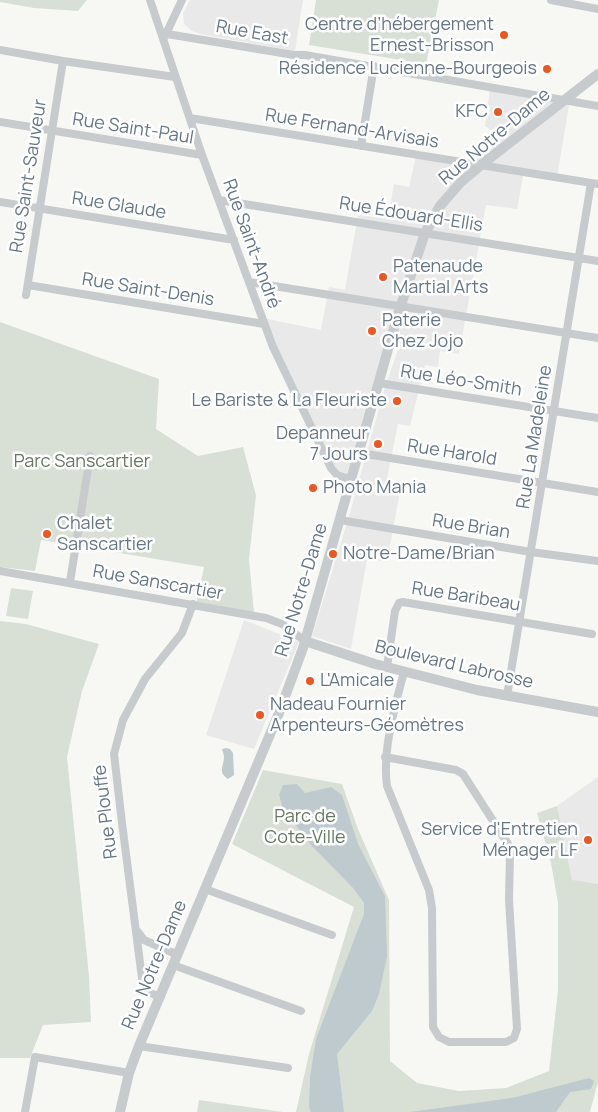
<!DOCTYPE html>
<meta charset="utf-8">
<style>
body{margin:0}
canvas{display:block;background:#f7f8f4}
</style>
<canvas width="598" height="1112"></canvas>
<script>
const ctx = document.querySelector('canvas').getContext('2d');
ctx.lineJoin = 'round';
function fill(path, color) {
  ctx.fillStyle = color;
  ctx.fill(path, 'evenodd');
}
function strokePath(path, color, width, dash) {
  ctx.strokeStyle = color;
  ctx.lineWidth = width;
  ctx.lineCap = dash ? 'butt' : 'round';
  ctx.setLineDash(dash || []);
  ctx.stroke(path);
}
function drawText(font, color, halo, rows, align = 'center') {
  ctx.font = font + ' Manrope,sans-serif';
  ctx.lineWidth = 5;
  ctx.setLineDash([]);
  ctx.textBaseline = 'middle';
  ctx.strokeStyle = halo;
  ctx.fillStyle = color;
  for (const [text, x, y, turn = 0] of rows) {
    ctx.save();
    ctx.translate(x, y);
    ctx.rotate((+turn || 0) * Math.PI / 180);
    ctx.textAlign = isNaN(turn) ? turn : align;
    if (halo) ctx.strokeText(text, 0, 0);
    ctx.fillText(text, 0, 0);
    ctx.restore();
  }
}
const built = new Path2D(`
 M 190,0 L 303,0 L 295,51 L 200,34 L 192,31 L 184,24 L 183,13 Z
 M 490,89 L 569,105 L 557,177 L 524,171 L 517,209 L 486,205 L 459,354 L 440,351 L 438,367 L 425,365 L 410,426 L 398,424 L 385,488 L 400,491 L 387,562 L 367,559 L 351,649 L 312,636 L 350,513 L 385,387 L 400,344 L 391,342 L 352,480 L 337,475 L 264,324 L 267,319 L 321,330 L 329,287 L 345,290 L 358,215 L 388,219 L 394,184 L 409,187 L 417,152 L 473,161 L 500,136 L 485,126 Z
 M 244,620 L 299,642 L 254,749 L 206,735 Z
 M 598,777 L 598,884 L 572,881 L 557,806 Z`);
const green = new Path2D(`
 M 0,0 L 87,0 L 78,11 L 34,8 L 0,2 Z
 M 316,0 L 439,0 L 426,64 L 309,45 Z
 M 0,322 L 159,379 L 156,429 L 198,456 L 243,447 L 256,495 L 249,559 L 254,613 L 196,604 L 204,567 L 41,540 L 35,571 L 0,567 Z
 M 11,588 L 33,591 L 28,619 L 6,616 Z
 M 0,621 L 26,624 L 99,644 L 82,691 L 67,757 L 89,976 L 91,1022 L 43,1025 L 30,1058 L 0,1058 Z
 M 263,770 L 342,784 L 358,829 L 389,900 L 390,1061 L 417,1083 L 459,1091 L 506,1088 L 549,1071 L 558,990 L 558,903 L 551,863 L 537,813 L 557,806 L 572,880 L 598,884 L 598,1082 L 590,1112 L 296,1112 L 309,1054 L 354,907 L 232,844 Z
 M 199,1100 L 283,1112 L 197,1112 Z`);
const water = new Path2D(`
 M 226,748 L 230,749 L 233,753 L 234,775 L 228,779 C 218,772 223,768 224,758 C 224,755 223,752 222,749 Z
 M 297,784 L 305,793 L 331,787 L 342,795 L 358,844 L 385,896 L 387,956 L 379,994 L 372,1011 L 337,1054 L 344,1112 L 311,1112 L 309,1107 L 310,1077 L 316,1039 L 364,914 L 364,903 L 354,889 L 312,846 L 283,809 L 279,795 L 283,785 Z
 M 589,1078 L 594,1081 L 591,1089 L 570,1092 L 556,1112 L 410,1112 L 512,1098 Z`);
const minor = new Path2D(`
 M 150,0 L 202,155 L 273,347 L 331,468 L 337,475 L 352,480
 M 551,0 L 598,9
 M 167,34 L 294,55 L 305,55 L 598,106
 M 164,38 L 182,0
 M 0,50 L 63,61 L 175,77
 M 190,118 L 598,184
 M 0,122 L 202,155
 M 361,146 L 374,66
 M 219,200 L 598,261
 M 0,202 L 234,240
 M 249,282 L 598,338
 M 28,285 L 264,324
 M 26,295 L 63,61
 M 379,383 L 598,418
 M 360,453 L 598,492
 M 340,520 L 531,552 L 598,561
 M 0,571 L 266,618 L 282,624 L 305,641
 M 70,582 L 90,456
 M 387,667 L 395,611 L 399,603 L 403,602 L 592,634
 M 507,696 L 591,183
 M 385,757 L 456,770 L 463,774 L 508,844 L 510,853 L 509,900 L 517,1029 L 514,1038 L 506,1042 L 449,1042 L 439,1037 L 433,1027 L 432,908 L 429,890 L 387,786 C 382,751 395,706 404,672
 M 205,889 L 332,935
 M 138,932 L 144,940 L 178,955
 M 173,965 L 301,1011
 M 161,997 L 150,993 L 143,986 L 122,823 L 114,754 L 123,720 L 145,679 L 182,633 L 193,604
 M 139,1046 L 288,1068
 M 25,1112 L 35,1057 L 129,1073`);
const tertiary = new Path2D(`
 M 305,641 L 375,664 L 477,690 L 598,712
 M 120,1112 L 129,1073 L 139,1046 L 279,713 L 303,648 L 399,311 L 425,233 L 440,206 L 460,183 L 481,165 L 598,74`);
const markers = [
 [504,35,5,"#eb5621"],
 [547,69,5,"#eb5621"],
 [498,112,5,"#eb5621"],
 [383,277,5,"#eb5621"],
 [372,331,5,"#eb5621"],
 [397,401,5,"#eb5621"],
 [378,444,5,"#eb5621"],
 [313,488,5,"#eb5621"],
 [47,534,5,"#eb5621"],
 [333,554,5,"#eb5621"],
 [310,681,5,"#eb5621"],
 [260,715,5,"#eb5621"],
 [588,840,5,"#eb5621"]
];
const poiNames = [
 ["Centre d’hébergement",494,25,"right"],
 ["Ernest-Brisson",494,46,"right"],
 ["Résidence Lucienne-Bourgeois",537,69,"right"],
 ["KFC",488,112,"right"],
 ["Patenaude",393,267],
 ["Martial Arts",393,288],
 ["Paterie",382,321],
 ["Chez Jojo",382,342],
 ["Le Bariste & La Fleuriste",387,401,"right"],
 ["Depanneur",368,434,"right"],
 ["7 Jours",368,455,"right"],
 ["Photo Mania",323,488],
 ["Chalet",57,524],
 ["Sanscartier",57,545],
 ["Notre-Dame/Brian",343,554],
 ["L'Amicale",320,681],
 ["Nadeau Fournier",270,705],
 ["Arpenteurs-Géomètres",270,726],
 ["Service d'Entretien",578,830,"right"],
 ["Ménager LF",578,851,"right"]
];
const streetNames = [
 ["Rue East",252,33,10],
 ["Rue Saint-Paul",133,129,9],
 ["Rue Fernand-Arvisais",352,129,9],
 ["Rue Notre-Dame",495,137,-40],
 ["Rue Saint-Sauveur",29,176,-81],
 ["Rue Glaude",119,206,9],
 ["Rue Édouard-Ellis",411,215,9],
 ["Rue Saint-André",251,244,70],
 ["Rue Saint-Denis",148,290,9],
 ["Rue Léo-Smith",461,381,9],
 ["Rue La Madeleine",535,437,-81],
 ["Rue Harold",452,453,9],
 ["Rue Brian",471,527,9],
 ["Rue Sanscartier",158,583,10],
 ["Rue Notre-Dame",302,590,-73],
 ["Rue Baribeau",466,597,9],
 ["Boulevard Labrosse",454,665,13],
 ["Rue Plouffe",106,812,-97],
 ["Rue Notre-Dame",155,965,-67]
];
const parkNames = [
 ["Parc Sanscartier",82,462],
 ["Parc de",305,817],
 ["Cote-Ville",305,838]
];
fill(built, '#e8e9e8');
fill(green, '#d8e0d5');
fill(water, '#bfcace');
strokePath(minor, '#c7cbce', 8);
strokePath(tertiary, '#c7cbce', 10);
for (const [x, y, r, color] of markers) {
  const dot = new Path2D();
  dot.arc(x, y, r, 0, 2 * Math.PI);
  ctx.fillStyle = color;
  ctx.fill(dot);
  strokePath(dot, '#fff', 2);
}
drawText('18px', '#657787', '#fff', poiNames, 'left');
drawText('18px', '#657787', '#fff', streetNames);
drawText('18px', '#657960', '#fff', parkNames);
</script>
